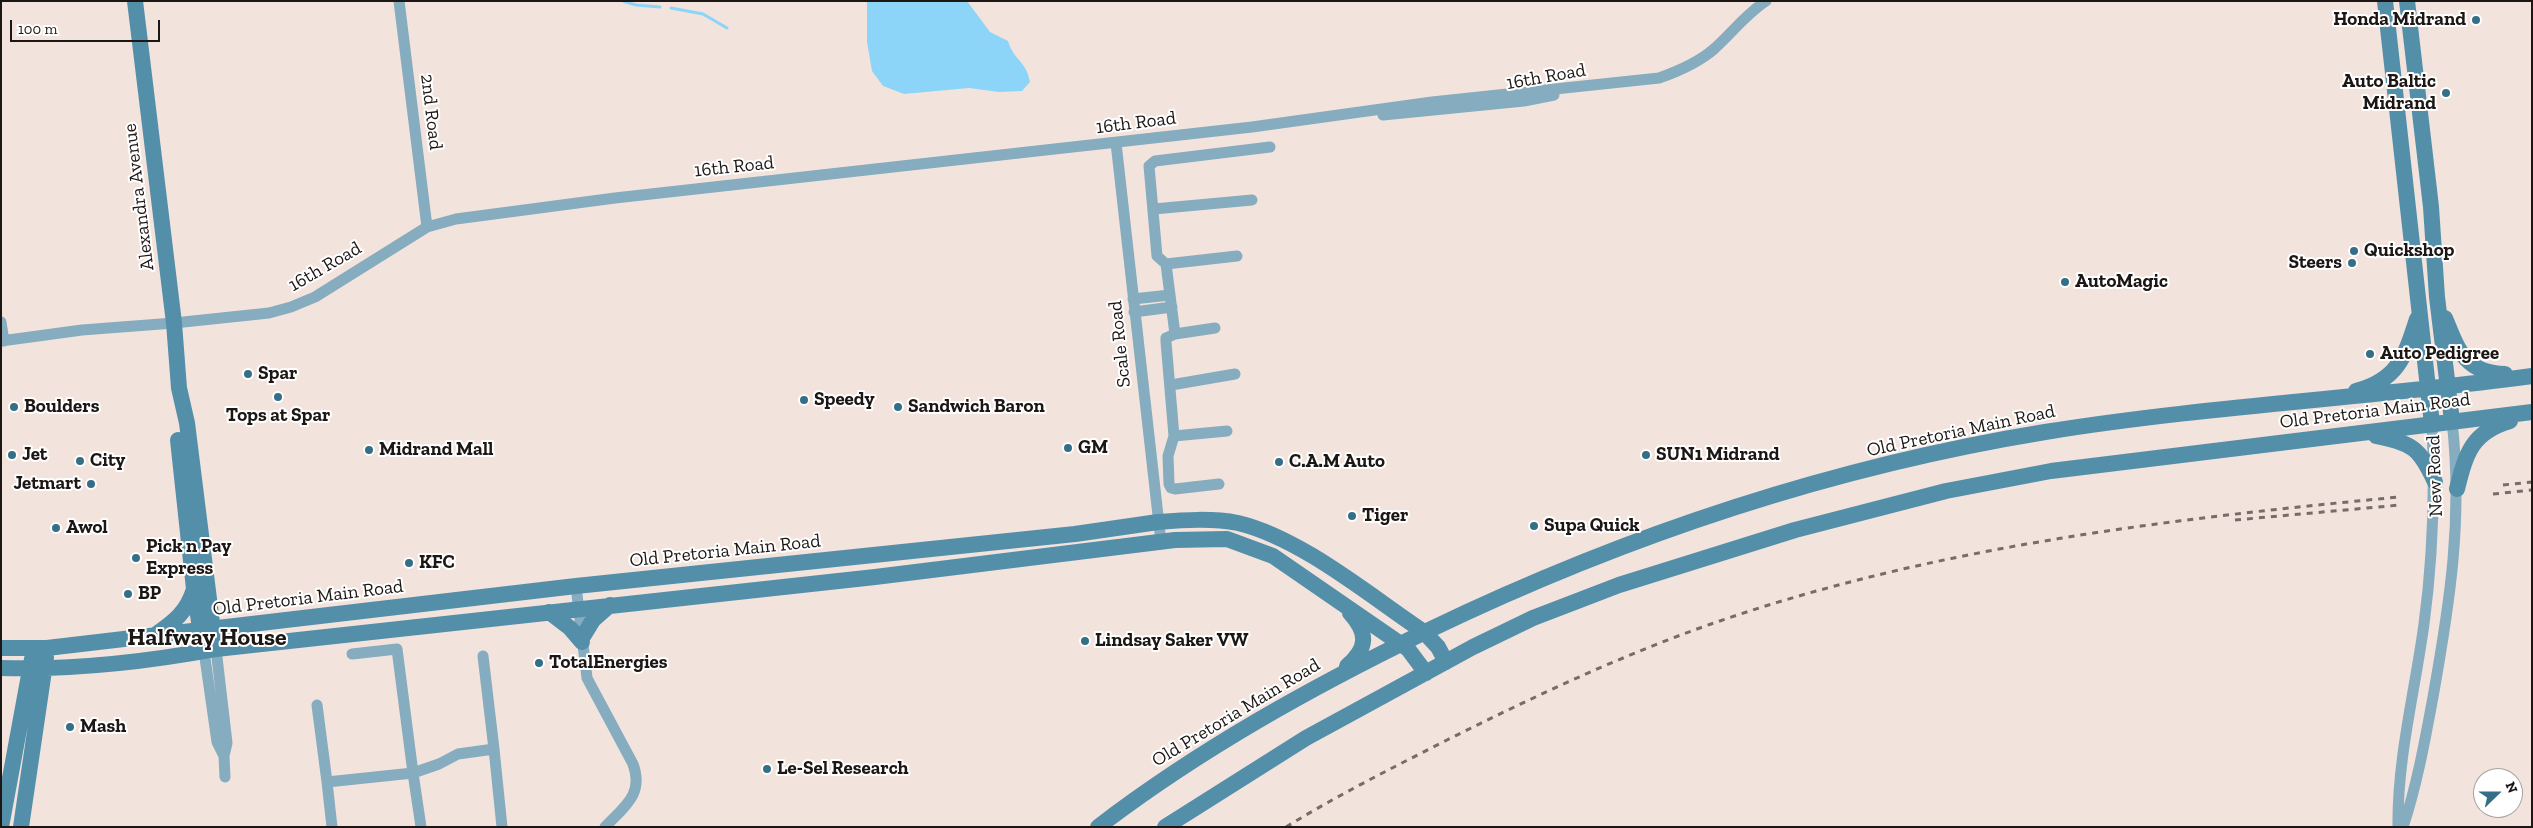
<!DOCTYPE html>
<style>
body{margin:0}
#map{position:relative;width:2533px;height:828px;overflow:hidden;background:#f3e3dd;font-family:"Zilla Slab",serif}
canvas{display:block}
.frame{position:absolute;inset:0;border:2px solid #1c1714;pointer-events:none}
.north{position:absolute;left:2473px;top:768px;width:50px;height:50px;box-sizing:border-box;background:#fff;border:1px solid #a4a2a1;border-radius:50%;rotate:68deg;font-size:14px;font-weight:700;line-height:20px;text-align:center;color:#1c1714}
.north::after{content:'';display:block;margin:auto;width:18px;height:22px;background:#356e87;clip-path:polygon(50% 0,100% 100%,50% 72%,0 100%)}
.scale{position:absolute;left:10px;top:20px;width:150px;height:22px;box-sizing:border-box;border:2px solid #1c1714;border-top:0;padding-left:6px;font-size:15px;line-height:18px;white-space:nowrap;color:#1c1714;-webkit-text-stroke:4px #fff;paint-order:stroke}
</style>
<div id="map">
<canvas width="2533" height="828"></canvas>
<div class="frame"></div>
<div class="north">N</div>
<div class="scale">100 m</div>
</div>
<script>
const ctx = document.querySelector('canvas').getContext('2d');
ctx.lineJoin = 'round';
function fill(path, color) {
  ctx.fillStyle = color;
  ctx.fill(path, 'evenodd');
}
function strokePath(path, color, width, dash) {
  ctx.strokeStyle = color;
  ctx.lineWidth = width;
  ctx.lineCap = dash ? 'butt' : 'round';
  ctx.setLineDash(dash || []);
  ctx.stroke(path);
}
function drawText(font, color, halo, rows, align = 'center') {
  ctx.font = font + ' "Zilla Slab",serif';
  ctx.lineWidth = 4;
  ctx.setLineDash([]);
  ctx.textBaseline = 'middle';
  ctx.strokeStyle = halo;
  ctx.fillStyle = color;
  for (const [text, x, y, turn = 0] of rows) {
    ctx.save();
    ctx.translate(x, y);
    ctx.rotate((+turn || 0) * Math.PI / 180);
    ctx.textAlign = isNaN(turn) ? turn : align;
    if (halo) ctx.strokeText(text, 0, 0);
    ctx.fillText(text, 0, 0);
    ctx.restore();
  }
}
const water = new Path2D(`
 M 867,1 L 967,1 L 990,32 L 1008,41 C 1014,61 1026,60 1030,82 L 1022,91 L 999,92 L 969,88 L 904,94 L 883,86 L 872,71 L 867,42 Z`);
const stream = new Path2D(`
 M 623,1 L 636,5 L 660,7
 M 671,8 L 703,14 L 727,28`);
const street = new Path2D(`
 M 399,1 L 427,227
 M 1383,115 L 1524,101 L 1554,95
 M 1116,143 L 1161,542
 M 1154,209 L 1252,200
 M 1237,256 L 1166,264 L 1157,256 L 1149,166 L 1155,161 L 1270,147
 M 1166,264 L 1175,334 L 1166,338 L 1166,342 L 1174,436 L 1168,456 L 1169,484 L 1171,488 L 1175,489 L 1219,484
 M 1133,299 L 1170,295
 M 1134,312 L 1172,307
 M 1,322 L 4,341
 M 1175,334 L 1215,328
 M 1,341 L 82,330 L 174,323 L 269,313 L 291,307 L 315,297 L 427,227 L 456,219 L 615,198 L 1252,127 L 1432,102 L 1659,78 C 1679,71 1698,63 1714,49 C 1732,33 1746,14 1766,1
 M 1171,385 L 1235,374
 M 1174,436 L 1227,431
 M 576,586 L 587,678 L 633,764 C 644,794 625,806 605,827
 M 216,649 L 227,743 L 224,756 L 225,777
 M 204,651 L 217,742 L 224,756
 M 352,654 L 397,649 L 413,773 L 439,764 L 458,754 L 494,749 L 483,656
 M 317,705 L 327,782
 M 494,749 L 502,827
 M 332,827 L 327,782 L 413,773 L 421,827
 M 2398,827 C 2397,759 2415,691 2424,624 C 2433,557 2435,491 2432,424
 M 2403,827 C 2417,785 2425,740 2433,697 C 2450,602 2463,518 2452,421`);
const secondary = new Path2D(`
 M 135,1 L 174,323 L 179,388 L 187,423 L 214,639
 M 2385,1 L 2432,424
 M 2407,1 L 2431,207 L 2437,297 L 2452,421
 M 2445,318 C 2458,350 2465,373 2505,374
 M 2356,391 C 2398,380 2405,356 2417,319
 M 2376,436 C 2413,444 2419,447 2435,482
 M 178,440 L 194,589 L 202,641
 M 2457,489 C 2466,453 2472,432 2510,421
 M 549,612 L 570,628 L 582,642
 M 155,635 C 174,622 187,612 194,589
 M 582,638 L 593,620 L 610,605
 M 1,648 L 47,648 L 576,586 L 1075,534 L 1158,522 C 1184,520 1212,518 1238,523 C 1301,538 1370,596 1424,632 L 1438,647 L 1446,662
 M 1347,666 C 1368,648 1368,633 1350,613
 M 1,668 C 72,670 146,662 216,649 L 875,577 L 1175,540 L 1227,539 L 1273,556 L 1408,649 L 1426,673
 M 1,827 L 32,659
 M 21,827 L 46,657
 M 1098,827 C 1200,749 1312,687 1427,631 C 1622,537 1831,467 2045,432 C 2206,406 2370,398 2532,376
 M 1165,827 L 1306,738 L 1473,647 L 1533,618 L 1619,585 L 1795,530 L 1946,491 L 2051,471 L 2532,412`);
const rail = new Path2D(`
 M 2503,485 L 2532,482
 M 2493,494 L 2532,490
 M 2235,520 L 2400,505
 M 1286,827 C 1338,795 1392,768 1447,740 C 1533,697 1620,656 1711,624 C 1931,547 2168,519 2399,497`);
const markers = [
 [2476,20,5,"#356e87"],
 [2446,93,5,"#356e87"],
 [2354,251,5,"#356e87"],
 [2352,263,5,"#356e87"],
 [2065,282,5,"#356e87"],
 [2370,354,5,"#356e87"],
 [248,374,5,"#356e87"],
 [278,397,5,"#356e87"],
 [804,400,5,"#356e87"],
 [14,407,5,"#356e87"],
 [898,407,5,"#356e87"],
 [1068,448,5,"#356e87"],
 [369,450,5,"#356e87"],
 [12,455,5,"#356e87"],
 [1646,455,5,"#356e87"],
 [80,461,5,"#356e87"],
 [1279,462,5,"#356e87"],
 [91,484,5,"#356e87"],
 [1352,516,5,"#356e87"],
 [1534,526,5,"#356e87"],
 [56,528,5,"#356e87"],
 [136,558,5,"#356e87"],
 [409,563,5,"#356e87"],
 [128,594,5,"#356e87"],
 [1085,641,5,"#356e87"],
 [539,663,5,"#356e87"],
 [70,727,5,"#356e87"],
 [767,769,5,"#356e87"]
];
const poiNames = [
 ["Honda Midrand",2466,20,"right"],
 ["Auto Baltic",2436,82,"right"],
 ["Midrand",2436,104,"right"],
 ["Quickshop",2364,251],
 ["Steers",2342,263,"right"],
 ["AutoMagic",2075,282],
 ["Auto Pedigree",2380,354],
 ["Spar",258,374],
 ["Speedy",814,400],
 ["Boulders",24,407],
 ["Sandwich Baron",908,407],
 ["Tops at Spar",278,416,"center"],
 ["GM",1078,448],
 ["Midrand Mall",379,450],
 ["Jet",22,455],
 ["SUN1 Midrand",1656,455],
 ["City",90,461],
 ["C.A.M Auto",1289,462],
 ["Jetmart",81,484,"right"],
 ["Tiger",1362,516],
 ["Supa Quick",1544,526],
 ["Awol",66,528],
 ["Pick n Pay",146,547],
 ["Express",146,569],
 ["KFC",419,563],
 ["BP",138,594],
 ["Lindsay Saker VW",1095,641],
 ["TotalEnergies",549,663],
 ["Mash",80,727],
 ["Le-Sel Research",777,769]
];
const streetNames = [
 ["16th Road",1546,77,-10],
 ["2nd Road",431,112,83],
 ["16th Road",1136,123,-7],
 ["16th Road",734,167,-6],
 ["Alexandra Avenue",139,197,-97],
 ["16th Road",325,267,-30],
 ["Scale Road",1120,344,-96],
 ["Old Pretoria Main Road",2375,411,-7],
 ["Old Pretoria Main Road",1961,431,-12],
 ["New Road",2435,476,-92],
 ["Old Pretoria Main Road",725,551,-6],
 ["Old Pretoria Main Road",308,598,-7],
 ["Old Pretoria Main Road",1236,713,-31]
];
const districtNames = [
 ["Halfway House",207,638]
];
fill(water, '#8cd5f8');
strokePath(stream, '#8cd5f8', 3);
strokePath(street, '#86acbf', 11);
strokePath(secondary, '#548faa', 16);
strokePath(rail, '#766c68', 3, [6, 6]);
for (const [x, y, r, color] of markers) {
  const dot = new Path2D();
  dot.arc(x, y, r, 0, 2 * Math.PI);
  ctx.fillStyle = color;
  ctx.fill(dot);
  strokePath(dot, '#fff', 2);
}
drawText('bold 19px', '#1c1714', '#fff', poiNames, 'left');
drawText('19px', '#1c1714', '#fff', streetNames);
drawText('bold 24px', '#1c1714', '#fff', districtNames);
</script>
